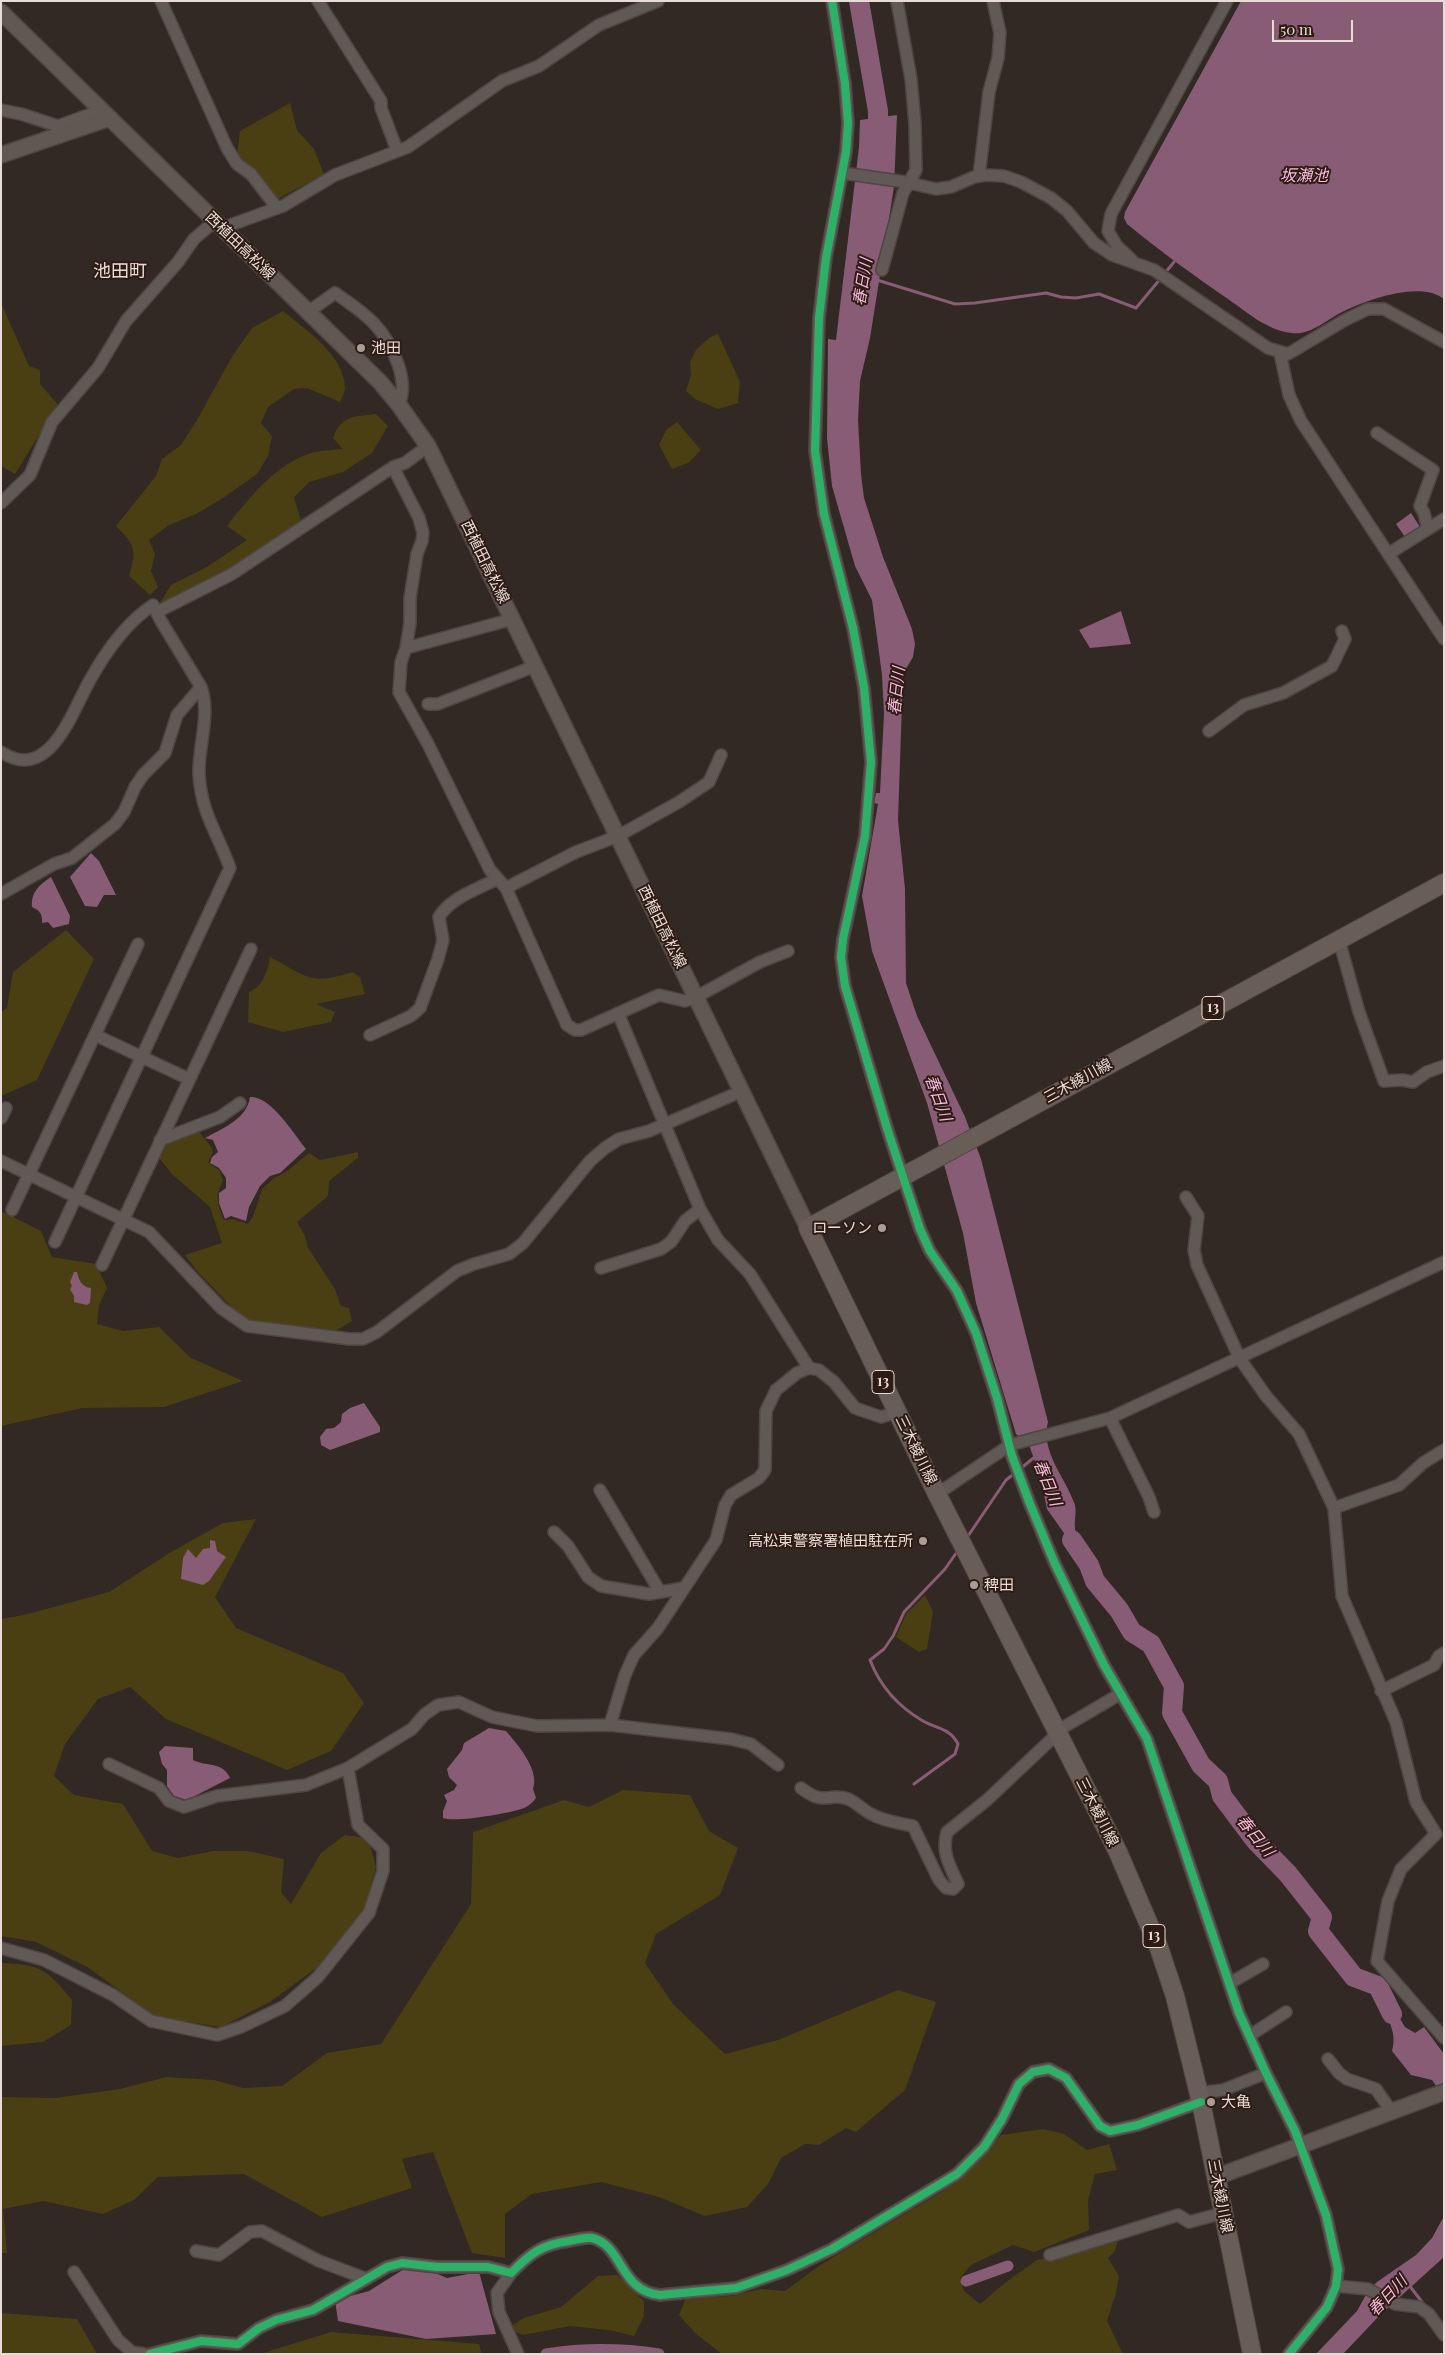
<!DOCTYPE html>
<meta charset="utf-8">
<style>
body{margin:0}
#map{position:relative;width:1445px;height:2355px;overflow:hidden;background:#322824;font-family:"Playfair Display",serif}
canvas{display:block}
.frame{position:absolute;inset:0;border:2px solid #e9dcd7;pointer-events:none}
.scale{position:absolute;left:1272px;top:20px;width:81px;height:22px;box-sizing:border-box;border:2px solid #e9dcd7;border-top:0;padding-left:6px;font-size:15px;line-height:18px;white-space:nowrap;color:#e9dcd7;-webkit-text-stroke:4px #2e1b14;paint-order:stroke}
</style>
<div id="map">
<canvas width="1445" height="2355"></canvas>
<div class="frame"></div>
<div class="scale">50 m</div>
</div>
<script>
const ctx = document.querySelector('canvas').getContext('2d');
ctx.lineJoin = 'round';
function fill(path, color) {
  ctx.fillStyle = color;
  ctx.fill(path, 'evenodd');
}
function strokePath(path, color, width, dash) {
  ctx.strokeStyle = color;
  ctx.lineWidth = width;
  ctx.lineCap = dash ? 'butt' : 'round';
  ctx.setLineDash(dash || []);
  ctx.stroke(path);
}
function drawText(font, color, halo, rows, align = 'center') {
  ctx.font = font + ' "Playfair Display","Noto Sans JP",serif';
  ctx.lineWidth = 4;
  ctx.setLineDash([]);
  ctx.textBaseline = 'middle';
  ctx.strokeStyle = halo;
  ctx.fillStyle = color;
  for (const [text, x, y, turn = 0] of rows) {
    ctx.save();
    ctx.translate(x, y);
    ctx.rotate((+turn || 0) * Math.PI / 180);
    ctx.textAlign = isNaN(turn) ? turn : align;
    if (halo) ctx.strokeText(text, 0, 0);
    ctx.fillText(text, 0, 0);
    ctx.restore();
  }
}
const green = new Path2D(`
 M 290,103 L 297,130 L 314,149 L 324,174 L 276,200 L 252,170 L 237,156 L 240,131 Z
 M 1,303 L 29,366 L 40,370 L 40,384 L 60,407 L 47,422 L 15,474 L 1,466 Z
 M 283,311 C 305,329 345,356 345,388 C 345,392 342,398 340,402 L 307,388 L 294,389 L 268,407 L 261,423 L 272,436 L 268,456 L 257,474 L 220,500 L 196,514 L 169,525 L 149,540 L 155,554 L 151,571 L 158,587 L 150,595 L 129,576 C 137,550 135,545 116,526 L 156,476 L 162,459 L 181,445 L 197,420 L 233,355 L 252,328 Z
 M 718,334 L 740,382 L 738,403 L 718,409 L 695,399 L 686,391 L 691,375 L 690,362 L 696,350 L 710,337 Z
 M 376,414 L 388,426 L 372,453 L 343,472 L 309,482 L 294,497 L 301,521 L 238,564 L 160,603 L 171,585 L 207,567 L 247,540 L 227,526 C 250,497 278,461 315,452 C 324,450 334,450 343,449 L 333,438 C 341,415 354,417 376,414 Z
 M 677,422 L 701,450 L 688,463 L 672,469 L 659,445 L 666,430 Z
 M 66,930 L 94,959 L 37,1080 L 1,1096 L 1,1012 L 7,1008 L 13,972 Z
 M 270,957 C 306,976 310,986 352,972 L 360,977 L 365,994 L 316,1004 L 335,1012 L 331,1022 L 283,1032 L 248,1022 L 249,992 C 263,987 268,970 270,957 Z
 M 199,1131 C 203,1139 211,1143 213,1152 L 208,1162 L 220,1171 L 223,1181 C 215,1196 217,1204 224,1220 L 233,1219 L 248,1224 L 253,1217 L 262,1189 L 274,1178 L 286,1172 L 309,1153 L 320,1160 L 358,1152 L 358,1158 L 329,1181 L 328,1196 L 297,1222 L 305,1236 L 308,1248 L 335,1289 L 341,1306 L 349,1308 L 352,1321 L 333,1332 L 268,1325 L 240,1316 L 198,1272 L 185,1255 L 222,1243 L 210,1207 L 173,1175 L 159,1158 L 168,1142 Z
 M 1,1211 L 41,1231 L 52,1257 L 96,1264 L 107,1288 L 99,1305 L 97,1324 L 123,1331 L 159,1327 L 191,1358 L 243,1381 L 164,1407 L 82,1408 L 1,1426 Z
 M 256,1519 L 215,1597 L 236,1628 L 343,1673 L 364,1703 L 331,1751 L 287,1770 L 166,1719 L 130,1687 L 98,1699 L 65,1744 L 54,1776 L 74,1795 L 123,1804 L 152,1851 L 178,1858 L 213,1851 L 248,1851 L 284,1859 L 281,1892 L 291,1904 L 321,1853 L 345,1835 L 368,1838 L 376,1867 L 363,1913 L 326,1961 L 270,2002 L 221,2027 L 155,2017 L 89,1968 L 36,1942 L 1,1936 L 1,1619 L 24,1615 L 109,1592 L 171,1552 L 223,1523 Z
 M 925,1595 L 933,1612 L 927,1649 L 919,1652 L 896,1637 L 906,1614 Z
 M 623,1790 L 690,1795 L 709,1831 L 738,1848 L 720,1895 L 656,1934 L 645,1963 L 673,2004 L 725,2054 L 778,2040 L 898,1990 L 936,2002 L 905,2090 L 856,2132 L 846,2128 L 819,2145 L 805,2144 L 781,2158 L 768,2184 L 747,2207 L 705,2216 L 659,2197 L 601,2182 L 532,2194 L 505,2214 L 505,2258 L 472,2253 L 433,2152 L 402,2159 L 412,2188 L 322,2217 L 244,2174 L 158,2177 L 134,2200 L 103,2214 L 43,2201 L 3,2209 L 7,2253 L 1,2253 L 1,2097 L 55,2098 L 120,2089 L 166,2077 L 214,2080 L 243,2088 L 282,2086 L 327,2053 L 381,2044 L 471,1904 L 473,1832 L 564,1800 L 589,1807 Z
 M 1,1963 C 41,1964 47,1970 72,2000 L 71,2025 L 43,2042 L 1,2046 Z
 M 1043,2129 L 1064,2134 L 1087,2150 L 1109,2144 L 1117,2170 L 1095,2174 L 1088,2200 L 1089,2230 L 1034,2252 L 1013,2245 L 971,2265 L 960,2278 L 964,2291 L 980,2304 L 1006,2282 L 1037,2260 L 1079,2251 L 1102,2232 L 1119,2238 L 1115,2251 L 1108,2258 L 1119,2276 L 1116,2293 L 1107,2321 L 1123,2354 L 722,2354 L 695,2333 L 679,2315 L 686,2298 L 732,2296 L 760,2289 L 785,2291 L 820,2265 L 943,2191 L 980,2161 L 1001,2135 Z
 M 617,2275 L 644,2301 L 644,2316 L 634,2336 L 609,2330 L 570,2326 L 523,2335 L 516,2332 L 512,2325 L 524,2318 L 561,2307 L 598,2276 Z
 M 1,2313 L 77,2319 L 97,2354 L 1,2354 Z
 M 331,2332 L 479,2344 L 482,2354 L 260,2354 Z`);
const water = new Path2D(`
 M 1241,1 L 1444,1 L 1444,299 C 1421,280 1366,300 1342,312 C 1326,320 1310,336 1291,333 C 1267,330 1248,313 1228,299 C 1193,275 1160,251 1127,224 L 1124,218 L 1125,212 Z
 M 897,115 L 894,187 L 870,338 L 860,381 L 858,420 L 861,474 L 864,498 L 883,557 L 912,629 L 915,644 L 913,657 L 903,674 L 898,820 L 905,889 L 906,983 L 917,1016 L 965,1117 L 981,1159 L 1048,1422 C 1040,1452 1066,1478 1075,1505 C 1077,1514 1073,1524 1076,1533 C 1079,1544 1085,1553 1087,1566 L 1047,1509 L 1040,1475 L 1029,1445 L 1016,1434 L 976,1303 L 963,1233 L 927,1103 L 872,951 L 862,896 L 878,804 L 874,803 L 876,793 L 880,793 L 884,714 L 882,675 L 872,600 L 855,566 L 832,486 L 827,438 L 828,339 L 836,340 L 859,147 L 860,120 Z
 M 1411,513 L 1420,527 L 1405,537 L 1396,524 Z
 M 1121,611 L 1131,644 L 1090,648 L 1079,630 Z
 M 91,853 L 99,861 L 116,895 L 104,895 L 97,907 L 85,906 L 70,877 Z
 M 51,877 L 70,916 L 69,924 L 53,928 L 48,922 L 42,923 C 43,914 39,910 32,907 C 31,892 39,885 51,877 Z
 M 250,1097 C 270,1095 294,1134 306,1149 L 280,1173 L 270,1176 L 260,1186 L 249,1207 L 246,1221 L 231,1216 L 225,1219 L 219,1203 L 219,1193 L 226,1188 L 226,1178 L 219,1168 L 210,1163 L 212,1157 L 218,1152 L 213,1140 L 205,1138 C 223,1128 247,1119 250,1097 Z
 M 74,1272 L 77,1272 C 79,1281 82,1287 91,1288 L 90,1303 L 87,1305 L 74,1302 L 74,1296 L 70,1289 L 72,1286 L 70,1282 Z
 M 364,1403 L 380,1427 L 380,1432 L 330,1450 L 321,1445 L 320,1437 L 326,1429 L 334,1428 L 341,1422 L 342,1414 L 350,1408 Z
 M 210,1540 L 215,1541 L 217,1551 L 226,1557 L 209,1581 L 203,1585 L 181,1579 L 183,1558 L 188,1549 L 196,1558 L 203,1549 L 210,1548 Z
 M 489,1728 L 506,1731 C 518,1745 540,1770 533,1789 L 536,1798 C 533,1802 529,1806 524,1808 C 512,1813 454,1823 443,1818 L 443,1811 L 447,1801 L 444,1795 L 454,1790 L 457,1785 L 449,1777 L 447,1769 L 462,1750 L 464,1743 Z
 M 165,1746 L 193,1748 L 193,1760 C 206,1767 223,1761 230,1778 L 187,1800 L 174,1796 L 167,1786 L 167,1770 L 162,1764 L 159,1752 Z
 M 1380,1986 L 1405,2027 L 1415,2033 L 1424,2027 L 1444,2054 L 1444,2097 L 1432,2080 L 1411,2075 L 1392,2051 C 1400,2025 1377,2012 1380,1986 Z
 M 1444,2216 L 1444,2257 L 1381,2314 L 1343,2354 L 1316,2354 L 1357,2311 L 1368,2291 L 1377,2282 L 1416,2255 L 1432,2238 Z
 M 404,2269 L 426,2269 L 447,2278 L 479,2272 L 496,2334 L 426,2339 L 338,2321 L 335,2300 L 369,2291 Z`);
const stream = new Path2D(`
 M 1165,273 L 1174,262
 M 877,280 L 955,304 L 975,303 L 1046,293 L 1061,297 L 1076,298 L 1099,294 L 1136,308 L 1161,278
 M 1020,1469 L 1036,1456
 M 966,1539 L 1006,1480 L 1015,1473
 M 914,1784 L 955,1754 L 958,1744 C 950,1728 937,1729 923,1721 C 899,1707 880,1686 870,1660 L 884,1649 L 893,1636 L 904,1612 L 945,1569 L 959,1549
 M 1409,2285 L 1425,2306`);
const canal = new Path2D(`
 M 966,2281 L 1008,2266
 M 546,2354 C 584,2348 620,2348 659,2354`);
const river = new Path2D(`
 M 859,1 L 878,111 L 878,145
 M 1072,1540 L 1089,1565 L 1095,1581 L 1119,1610 L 1132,1632 L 1151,1644 L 1174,1686 L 1172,1713 L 1201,1765 L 1218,1781 L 1222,1796 L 1255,1840 L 1288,1874 L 1322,1917 L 1318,1931 L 1354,1977 L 1378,1986 L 1392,2014`);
const street = new Path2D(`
 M 161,1 L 227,148 L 237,164 L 251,174 L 277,208
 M 318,1 L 381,101 L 381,108 L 397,150
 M 832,1 L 845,84 L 848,123 L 846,152 L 826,258 L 819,318 L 815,451 L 824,514 L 853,628 L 864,688 L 871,762 L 865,836 L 843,939 L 841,957 L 845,986 L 887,1128 L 920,1229 L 930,1251 L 957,1291 L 976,1333 L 997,1398 L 1012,1456 L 1030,1504 L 1055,1564 L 1104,1665 L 1147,1739 L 1239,2013 L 1266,2073 L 1295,2131 L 1326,2215 L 1338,2269 L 1336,2286 L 1327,2307 L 1289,2354
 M 1,110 L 21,114 L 58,126 L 102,110
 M 843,173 L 905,182 L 936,189 L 951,187 L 974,177 L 986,175 L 1004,176 L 1021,182 L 1051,198 L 1067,211 L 1094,243 L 1112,255 L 1154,270 L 1268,348 L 1288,354 L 1345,320 L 1368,309 L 1384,309 L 1444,342
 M 979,176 L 989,92 L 998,58 L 1000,33 L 993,1
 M 222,228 L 283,206 L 335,175 L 408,147 L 502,81 L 539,66 L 599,25 L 658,1
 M 1132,260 L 1117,246 L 1108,231 L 1111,214 L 1227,1
 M 882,270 L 903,193 L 916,170 L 915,124 L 911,79 L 897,1
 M 308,312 L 335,293 C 366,314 387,329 399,367 C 403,381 404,391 399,405
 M 1280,353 L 1289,395 L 1301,421 L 1444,639
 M 1377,433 L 1433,470 L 1420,506 L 1424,513 L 1428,529
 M 393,467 L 419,518 L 423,533 L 422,541 L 417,554 L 410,598 L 410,623 L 406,648 L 401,662 L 399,692 L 428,744 L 490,870 L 506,888 L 567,1025 L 575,1030 L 581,1030 L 659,995 L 685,1001 L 696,997 L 760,962 L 788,951
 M 1,503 L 30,475 L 52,422 L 98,368 L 126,321 L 178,262 L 194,239 L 215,221
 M 1388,554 L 1444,519
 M 157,612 L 232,574 L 393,467 L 405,463 L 428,446
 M 406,648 L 513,619
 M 428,704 L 438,704 L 535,666
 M 1209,731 L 1244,705 L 1283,693 L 1332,666 L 1345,639 L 1342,631
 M 1,752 C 50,784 72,711 90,680 C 105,653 127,622 153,605 L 161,621 L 201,687 C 211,714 198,746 199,774 C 201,813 218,834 230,868 L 55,1242
 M 506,888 L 576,852 L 618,836 L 679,802 L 709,782 L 721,755
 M 1,894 L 54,864 L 72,858 L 115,824 L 124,812 L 135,787 L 143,775 L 165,753 L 177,715 L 201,687
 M 1339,940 L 1359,1012 L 1384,1081 L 1402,1080 L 1413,1082 L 1427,1072 L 1444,1066
 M 618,1013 L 700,1209 L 718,1240 L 750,1274 L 809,1368
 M 95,1035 L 189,1079
 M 370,1035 L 411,1016 L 420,1008 L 438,959 L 443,940 L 439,917 C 450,898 478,889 497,879
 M 1,1118 L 6,1108
 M 160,1140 L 220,1117 L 240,1103
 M 1,1161 L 149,1232 L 221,1308 L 247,1326 L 350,1339 L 363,1339 L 377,1332 L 457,1271 L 474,1264 L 509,1254 L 523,1243 L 590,1161 L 605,1148 L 619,1139 L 649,1131 L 742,1091
 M 1186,1197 L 1198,1216 L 1194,1250 L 1197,1265 L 1240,1359 L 1266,1396 L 1299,1434 L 1334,1508 L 1342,1596 L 1396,1722 L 1416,1802 L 1436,1834 L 1401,1869 L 1388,1901 L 1377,1961 L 1444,2038
 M 12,1210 L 138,944
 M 102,1265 L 251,949
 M 601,1268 L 661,1249 L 671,1242 L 685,1221 L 700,1209
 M 1110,1418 L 1149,1497 L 1154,1512
 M 600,1490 L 660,1592
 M 937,1494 L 1010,1445 L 1110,1418 L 1444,1262
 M 1334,1508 L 1399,1485 L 1423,1463 L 1444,1450
 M 554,1532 L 568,1546 L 588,1577 L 601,1586 L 649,1594 L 684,1588
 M 1381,1691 L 1434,1665 L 1439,1656 L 1444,1653
 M 610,1725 L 625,1675 L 634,1655 L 658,1628 L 716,1540 L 725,1505 L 731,1495 L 759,1478 L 765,1470 L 766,1411 L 776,1390 L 797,1373 L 809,1368 L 819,1370 L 834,1382 L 855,1408 L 881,1417 L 897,1412
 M 1057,1731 L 1120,1694
 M 109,1764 L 159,1788 L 169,1801 L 184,1807 L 217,1796 L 306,1785 L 348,1768 L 412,1729 L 424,1715 L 438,1705 L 459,1702 L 492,1717 L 537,1726 L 610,1725 L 731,1739 L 751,1744 L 778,1765
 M 801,1788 C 826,1807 827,1792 848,1799 C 856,1802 863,1810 871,1814 C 883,1821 899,1823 913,1826 L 939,1880 L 946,1888 L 953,1889 L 958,1884 C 950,1866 941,1852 947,1832 L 987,1800 L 1058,1733
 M 1,1948 L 44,1960 L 113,1995 L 151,2021 L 217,2035 L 241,2027 L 285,2006 L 318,1977 L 369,1913 L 383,1871 L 383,1849 L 358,1825 L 348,1768
 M 1230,1983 L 1263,1964
 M 1249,2036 L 1286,2012
 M 1328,2059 L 1339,2073 L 1347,2079 L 1376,2089 L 1391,2111
 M 1199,2093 L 1223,2090 L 1266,2073
 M 196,2251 L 219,2255 L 250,2232 L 262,2231 L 319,2261 L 367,2279
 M 1050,2255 L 1178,2215 L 1189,2222 L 1223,2213
 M 74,2272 L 118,2340 L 132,2352 L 144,2354
 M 511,2273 L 497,2293 L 499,2312 L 518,2354
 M 1336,2286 L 1368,2289 L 1395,2304 L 1419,2307 L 1429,2314 L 1444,2335
 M 150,2354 L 201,2341 L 238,2344 L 259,2328 L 276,2320 L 313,2310 L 387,2267 L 402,2263 L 437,2267 L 488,2267 L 511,2273 C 531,2253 541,2245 569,2241 C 576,2240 586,2237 592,2238 C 623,2245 619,2291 660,2295 L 736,2288 L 787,2270 L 832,2249 L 957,2174 L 984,2147 L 1002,2119 L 1019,2084 L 1033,2072 L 1049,2069 L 1066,2078 L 1100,2126 L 1110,2131 L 1138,2125 L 1201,2102`);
const secondary = new Path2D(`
 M 1,12 L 380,382 L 399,405 L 428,446 L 808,1228
 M 1,155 L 110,118
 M 1216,2177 L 1444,2092`);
const primary = new Path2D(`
 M 1252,2354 L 1201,2102 L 1175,1996 L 1159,1948 L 1118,1852 L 937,1494 L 808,1228 L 1444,883`);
const cycleway = new Path2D(`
 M 832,1 L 845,84 L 848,123 L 846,152 L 826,258 L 819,318 L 815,451 L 824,514 L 853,628 L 864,688 L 871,762 L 865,836 L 843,939 L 841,957 L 845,986 L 887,1128 L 920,1229 L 930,1251 L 957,1291 L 976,1333 L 997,1398 L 1012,1456 L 1030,1504 L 1055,1564 L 1104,1665 L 1147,1739 L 1239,2013 L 1266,2073 L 1295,2131 L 1326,2215 L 1338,2269 L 1336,2286 L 1327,2307 L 1289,2354
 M 150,2354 L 201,2341 L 238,2344 L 259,2328 L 276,2320 L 313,2310 L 387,2267 L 402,2263 L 437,2267 L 488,2267 L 511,2273 C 531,2253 541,2245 569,2241 C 576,2240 586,2237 592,2238 C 623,2245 619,2291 660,2295 L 736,2288 L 787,2270 L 832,2249 L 957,2174 L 984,2147 L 1002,2119 L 1019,2084 L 1033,2072 L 1049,2069 L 1066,2078 L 1100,2126 L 1110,2131 L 1138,2125 L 1201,2102`);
const markers = [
 [361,348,5,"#a99d98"],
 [882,1228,5,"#a99d98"],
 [923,1541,5,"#a99d98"],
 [974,1585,5,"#a99d98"],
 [1211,2102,5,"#a99d98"]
];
const shields = [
 [1213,1008,22],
 [883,1382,22],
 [1154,1936,22]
];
const shieldNames = [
 ["13",1213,1008],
 ["13",883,1382],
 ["13",1154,1936]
];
const streetNames = [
 ["西植田高松線",240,246,44],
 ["西植田高松線",485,562,64],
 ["西植田高松線",662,927,64],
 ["三木綾川線",1078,1081,-29],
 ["三木綾川線",916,1450,64],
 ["三木綾川線",1097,1812,63],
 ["三木綾川線",1220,2196,79]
];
const poiNames = [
 ["池田",371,348],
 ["ローソン",872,1228,"right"],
 ["高松東警察署植田駐在所",913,1541,"right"],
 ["稗田",984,1585],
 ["大亀",1221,2102]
];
const waterNames = [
 ["坂瀬池",1304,176],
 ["春日川",863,282,-81],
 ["春日川",897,691,-84],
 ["春日川",938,1098,70],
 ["春日川",1047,1483,68],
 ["春日川",1255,1836,51],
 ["春日川",1388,2296,-47]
];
const quarterNames = [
 ["池田町",120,271]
];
fill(green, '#493f13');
fill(water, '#885c75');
strokePath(stream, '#885c75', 3);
strokePath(canal, '#885c75', 11);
strokePath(river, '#885c75', 20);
strokePath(street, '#4f4542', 14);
strokePath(secondary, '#4f4542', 18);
strokePath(primary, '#4f4542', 20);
strokePath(street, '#615956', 11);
strokePath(secondary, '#615854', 15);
strokePath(primary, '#685e57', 18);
strokePath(cycleway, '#2db169', 8);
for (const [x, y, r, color] of markers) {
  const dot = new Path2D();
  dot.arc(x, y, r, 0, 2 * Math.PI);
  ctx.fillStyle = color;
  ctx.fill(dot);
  strokePath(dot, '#2e1b14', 2);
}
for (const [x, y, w] of shields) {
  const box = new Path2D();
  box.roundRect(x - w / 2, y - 11.5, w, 23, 4);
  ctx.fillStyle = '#2e1b14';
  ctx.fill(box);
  strokePath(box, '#e9dcd7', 1);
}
drawText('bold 14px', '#e9dcd7', null, shieldNames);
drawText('15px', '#e9dcd7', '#2e1b14', streetNames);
drawText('15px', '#e9dcd7', '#2e1b14', poiNames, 'left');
drawText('italic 16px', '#f7badc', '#2e1b14', waterNames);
drawText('18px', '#e9dcd7', '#2e1b14', quarterNames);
</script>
